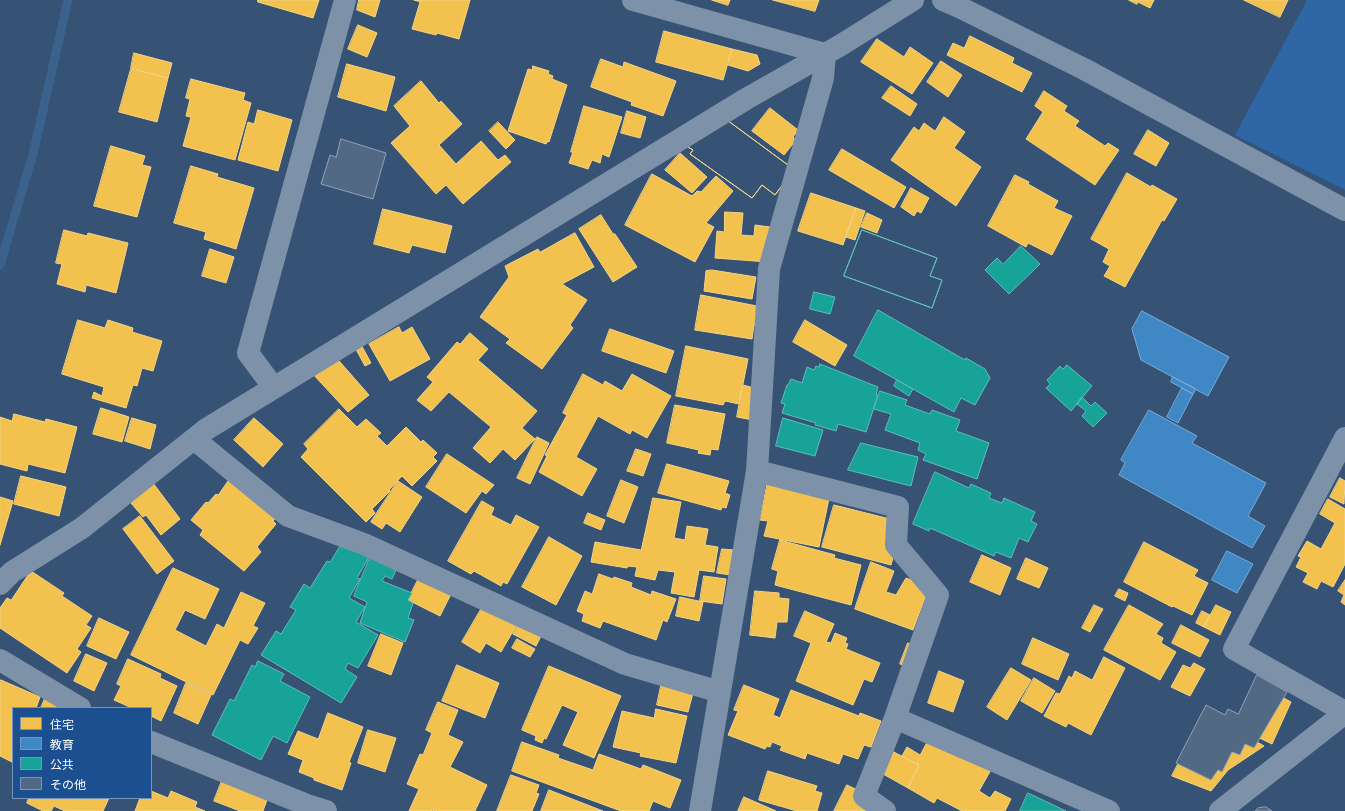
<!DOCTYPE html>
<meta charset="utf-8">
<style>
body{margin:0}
#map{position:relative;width:1345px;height:811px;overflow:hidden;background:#365274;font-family:Ubuntu,"Noto Sans JP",sans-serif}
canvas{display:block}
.legend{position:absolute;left:12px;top:707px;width:140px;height:92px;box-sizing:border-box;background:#1b4f8f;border:1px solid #7695bc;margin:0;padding:5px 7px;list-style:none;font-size:12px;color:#fff}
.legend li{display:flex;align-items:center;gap:8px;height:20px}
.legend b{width:20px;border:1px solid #7695bc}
</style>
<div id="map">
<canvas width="1345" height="811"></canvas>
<ul class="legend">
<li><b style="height:11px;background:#f2c14e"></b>住宅</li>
<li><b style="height:11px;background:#3f88c5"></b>教育</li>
<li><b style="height:11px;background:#17a398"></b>公共</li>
<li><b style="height:11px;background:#526984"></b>その他</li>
</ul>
</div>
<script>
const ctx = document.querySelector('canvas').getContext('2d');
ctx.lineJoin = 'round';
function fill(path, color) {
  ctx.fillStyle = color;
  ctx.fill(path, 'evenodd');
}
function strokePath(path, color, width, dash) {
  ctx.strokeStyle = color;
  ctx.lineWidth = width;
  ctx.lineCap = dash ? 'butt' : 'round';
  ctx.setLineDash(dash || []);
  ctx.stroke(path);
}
const green = new Path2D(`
 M 1307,0 L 1345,0 L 1345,190 L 1235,135 Z`);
const homes = new Path2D(`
 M 258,0 L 319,0 L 313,18 L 258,2 Z
 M 359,0 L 380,0 L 375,17 L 357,10 Z
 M 414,0 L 470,0 L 459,39 L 437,33 L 436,35 L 412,29 L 420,2 Z
 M 712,0 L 730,0 L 728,5 Z
 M 773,0 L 819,0 L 815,11 Z
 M 1129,0 L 1154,0 L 1150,8 L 1138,2 L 1137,4 Z
 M 1244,0 L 1288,0 L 1280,17 Z
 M 358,25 L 377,33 L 367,57 L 348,49 Z
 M 664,31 L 732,49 L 723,80 L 656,62 Z
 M 970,36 L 1014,58 L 1012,63 L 1032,73 L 1022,92 L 947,55 L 953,43 L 964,48 Z
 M 877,39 L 904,57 L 910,47 L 933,63 L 912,94 L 861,62 Z
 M 732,49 L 757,55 L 760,64 L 748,71 L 728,65 Z
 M 134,53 L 172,63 L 168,78 L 131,68 Z
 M 601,59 L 623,67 L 624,62 L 676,81 L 663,116 L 631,105 L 632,102 L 591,87 Z
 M 941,61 L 962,75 L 948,97 L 927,82 Z
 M 347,64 L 395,77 L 386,111 L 338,97 Z
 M 533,66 L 549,71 L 548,74 L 553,76 L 552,79 L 567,85 L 549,142 L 548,141 L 546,144 L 508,131 L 528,69 L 532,70 Z
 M 131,69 L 168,78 L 157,122 L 119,112 Z
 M 191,79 L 245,93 L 243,100 L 251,103 L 235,160 L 183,146 L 191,117 L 186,116 L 190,99 L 186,98 Z
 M 421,81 L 439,103 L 441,101 L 462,124 L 439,145 L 456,164 L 481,141 L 498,160 L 505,155 L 511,162 L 463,204 L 446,185 L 436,194 L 391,143 L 410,126 L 394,106 Z
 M 891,86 L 917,104 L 910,116 L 882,98 Z
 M 1044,91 L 1067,106 L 1064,111 L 1079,121 L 1075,126 L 1105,146 L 1108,143 L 1119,150 L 1095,185 L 1026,139 L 1043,112 L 1035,106 Z
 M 584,106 L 622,117 L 609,157 L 602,154 L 600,163 L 592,160 L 588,169 L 569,163 L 573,152 L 571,152 Z
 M 770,108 L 798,130 L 793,137 L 796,140 L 784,155 L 752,131 Z
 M 258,110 L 292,120 L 278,171 L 238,160 L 248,122 L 254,124 Z
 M 627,111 L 646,117 L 640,138 L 621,133 Z
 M 944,117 L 965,132 L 954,148 L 981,167 L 956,206 L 891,160 L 914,127 L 919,131 L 924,123 L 935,131 Z
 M 727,120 L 792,168 L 789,176 L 775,195 L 762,185 L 752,198 L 690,154 L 693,150 L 688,147 Z
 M 727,120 L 792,168 L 789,176 L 775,195 L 762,185 L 752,198 L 690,154 L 693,150 L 688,147 Z
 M 498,122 L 515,140 L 506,149 L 489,131 Z
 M 1148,130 L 1169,143 L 1156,166 L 1134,154 Z
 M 111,146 L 145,156 L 142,165 L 151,167 L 137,217 L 94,206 Z
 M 842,149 L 906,187 L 894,208 L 829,170 Z
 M 680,153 L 707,177 L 692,193 L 665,170 Z
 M 191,166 L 218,174 L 217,177 L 254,188 L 236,249 L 204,239 L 206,232 L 174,223 Z
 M 1127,173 L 1151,187 L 1152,185 L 1177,199 L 1164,221 L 1162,220 L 1125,287 L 1104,276 L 1110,266 L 1103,262 L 1109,249 L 1091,239 Z
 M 652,174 L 692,196 L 697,191 L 701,192 L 716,176 L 733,191 L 706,223 L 714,227 L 695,262 L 625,225 Z
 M 1015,175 L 1029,182 L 1028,184 L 1058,201 L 1054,208 L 1072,216 L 1052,255 L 1028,243 L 1026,247 L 988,226 Z
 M 911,188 L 929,198 L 921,213 L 917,211 L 914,216 L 901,207 Z
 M 811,193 L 856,208 L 843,245 L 798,231 Z
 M 856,208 L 865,211 L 855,240 L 846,237 Z
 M 383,209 L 452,226 L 445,253 L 412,245 L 409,253 L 374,244 Z
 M 725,212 L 743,213 L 741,235 L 754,236 L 755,225 L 770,227 L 768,262 L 715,258 L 717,231 L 724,232 Z
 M 867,213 L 882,220 L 877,233 L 861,227 Z
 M 601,215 L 613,234 L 615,234 L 637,267 L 613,282 L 579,229 Z
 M 64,230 L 87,236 L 88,233 L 128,243 L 116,293 L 86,285 L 85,292 L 57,284 L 62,264 L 56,263 Z
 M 575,233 L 594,267 L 562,284 L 587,300 L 570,325 L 573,328 L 542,369 L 506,343 L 510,339 L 480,317 L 509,277 L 505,266 L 538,249 L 540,252 Z
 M 210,249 L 234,257 L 226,283 L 202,276 Z
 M 712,270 L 756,277 L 752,299 L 704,291 L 706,271 Z
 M 701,295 L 762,307 L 758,326 L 754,325 L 752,339 L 695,330 Z
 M 78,320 L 105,328 L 108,320 L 133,328 L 132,332 L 162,341 L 153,371 L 142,368 L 137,386 L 133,385 L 126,408 L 92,398 L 94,392 L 102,396 L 104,387 L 62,374 Z
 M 805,320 L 847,345 L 835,366 L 793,342 Z
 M 399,327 L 402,333 L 412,327 L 430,359 L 390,381 L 369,344 Z
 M 610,329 L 674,351 L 666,373 L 602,351 Z
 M 470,333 L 488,349 L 478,360 L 537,411 L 522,428 L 535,439 L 515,460 L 503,449 L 490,463 L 473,448 L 491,427 L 449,392 L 431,411 L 417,400 L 433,382 L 427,377 L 457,342 L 460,344 Z
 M 358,339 L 371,363 L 365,366 L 352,342 Z
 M 686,346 L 748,359 L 739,404 L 725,401 L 723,405 L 676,396 Z
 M 333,354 L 369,395 L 348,412 L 311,372 Z
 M 583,374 L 603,385 L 605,381 L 622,391 L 632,374 L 671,396 L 647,438 L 632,430 L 630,434 L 598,416 L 576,457 L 597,469 L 582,496 L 539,472 L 547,456 L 545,455 L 567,415 L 563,413 Z
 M 743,385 L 758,389 L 753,420 L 737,417 Z
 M 675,405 L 725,414 L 718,450 L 711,449 L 710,455 L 698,453 L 699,450 L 667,443 Z
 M 101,408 L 129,417 L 122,442 L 93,434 Z
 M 339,409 L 357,427 L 366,419 L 381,433 L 377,436 L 387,446 L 406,427 L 421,442 L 423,440 L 437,453 L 433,457 L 437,461 L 412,486 L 402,476 L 389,490 L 390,491 L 372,509 L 375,513 L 366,522 L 301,457 L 308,449 L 304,444 Z
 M 14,414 L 45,422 L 46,419 L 77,427 L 65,473 L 28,464 L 27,471 L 0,464 L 0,417 L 12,421 Z
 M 132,418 L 156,425 L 150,449 L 125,441 Z
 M 254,418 L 283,444 L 263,467 L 234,440 Z
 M 537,437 L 549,443 L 530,484 L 517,478 Z
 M 636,449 L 651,454 L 643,476 L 627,471 Z
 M 447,454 L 494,485 L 486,494 L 482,491 L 466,513 L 426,487 Z
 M 667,464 L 729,481 L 725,493 L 730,495 L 726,508 L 722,507 L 721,510 L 658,493 Z
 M 236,470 L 277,517 L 273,521 L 276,524 L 257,547 L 261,552 L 244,571 L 200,535 L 203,530 L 191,520 L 206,502 L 208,503 L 216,494 L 218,495 Z
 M 21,476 L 66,487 L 59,516 L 14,504 Z
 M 769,476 L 832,484 L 819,547 L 764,536 L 768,521 L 760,520 Z
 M 1340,478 L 1345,481 L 1344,504 L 1330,497 Z
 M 621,480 L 638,487 L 624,523 L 607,516 Z
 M 398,481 L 422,497 L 400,532 L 386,523 L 382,529 L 371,522 Z
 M 153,483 L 180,519 L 161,535 L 146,515 L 143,517 L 131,503 L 134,501 L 133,499 Z
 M 0,497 L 13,501 L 0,545 Z
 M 653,498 L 681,502 L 674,538 L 685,540 L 687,526 L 708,529 L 705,545 L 718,547 L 714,572 L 699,570 L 694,597 L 671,593 L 675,572 L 658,570 L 655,580 L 635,576 L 637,567 L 628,566 L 627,568 L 591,562 L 595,542 L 641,550 Z
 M 1328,499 L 1345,509 L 1345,564 L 1333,587 L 1321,581 L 1317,589 L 1303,582 L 1308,573 L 1296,567 L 1301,557 L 1298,556 L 1307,541 L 1321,549 L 1335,523 L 1320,514 Z
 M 482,501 L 494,508 L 491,515 L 511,525 L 516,515 L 539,527 L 507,584 L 503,582 L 501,586 L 474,571 L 471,574 L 448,561 Z
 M 834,505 L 894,520 L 897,543 L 891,565 L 822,547 Z
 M 588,513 L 605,520 L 601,530 L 584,523 Z
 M 140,516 L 174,561 L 157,574 L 123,529 Z
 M 549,537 L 582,556 L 556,605 L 522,587 Z
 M 780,540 L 835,555 L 834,558 L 861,565 L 851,605 L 775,585 L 778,571 L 772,569 Z
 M 1144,542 L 1198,570 L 1194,576 L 1208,583 L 1192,615 L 1173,606 L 1172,607 L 1124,582 Z
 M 722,549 L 734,550 L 731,575 L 717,573 Z
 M 982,555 L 1011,568 L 1000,595 L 970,582 Z
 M 1026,558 L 1048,568 L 1039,588 L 1017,579 Z
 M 871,562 L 894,571 L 886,592 L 896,595 L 906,578 L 929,587 L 913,630 L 855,609 Z
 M 173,568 L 219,589 L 205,619 L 185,610 L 175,630 L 206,646 L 217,624 L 224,628 L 241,592 L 265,603 L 253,626 L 258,628 L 248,644 L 240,640 L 213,695 L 131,655 Z
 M 424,568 L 456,584 L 440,616 L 408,600 Z
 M 31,571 L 64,593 L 62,596 L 92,616 L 86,625 L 91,628 L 77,649 L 81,652 L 67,673 L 0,628 L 0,608 L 7,598 L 11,600 Z
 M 599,574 L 613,579 L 614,577 L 632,583 L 631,587 L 651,595 L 652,591 L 676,599 L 667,622 L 663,620 L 656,640 L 603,621 L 600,628 L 582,621 L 584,614 L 577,611 L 585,591 L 592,594 Z
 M 704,576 L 726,579 L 722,604 L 700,601 Z
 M 1345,580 L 1345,605 L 1341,602 L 1344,595 L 1338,591 Z
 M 1119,589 L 1128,593 L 1125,601 L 1115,596 Z
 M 755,591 L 779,593 L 779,598 L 789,599 L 787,622 L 777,622 L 775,638 L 750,635 Z
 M 680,597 L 703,602 L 699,621 L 676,616 Z
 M 1094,605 L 1103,609 L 1090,632 L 1082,628 Z
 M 1129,605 L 1163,624 L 1156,634 L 1163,638 L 1161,643 L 1176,652 L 1160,680 L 1104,650 Z
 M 1216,605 L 1231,612 L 1220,635 L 1204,627 Z
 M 483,606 L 520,619 L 501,652 L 486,643 L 480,653 L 462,642 Z
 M 805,611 L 834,624 L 826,642 L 831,643 L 835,633 L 847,638 L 845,643 L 848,644 L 846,649 L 880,663 L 872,682 L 864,679 L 853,705 L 796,681 L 811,643 L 794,636 Z
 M 1202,611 L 1210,615 L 1204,627 L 1196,623 Z
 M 99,618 L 129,632 L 116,659 L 87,646 Z
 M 521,620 L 543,632 L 536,646 L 513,634 Z
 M 1181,625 L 1209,640 L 1200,657 L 1172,643 Z
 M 381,634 L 403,643 L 391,675 L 368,666 Z
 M 1033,638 L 1069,654 L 1058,680 L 1022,664 Z
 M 517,639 L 535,649 L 530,657 L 512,648 Z
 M 908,643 L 919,646 L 911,668 L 900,664 Z
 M 86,654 L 107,663 L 94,691 L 74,681 Z
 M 1104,657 L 1125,668 L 1091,735 L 1068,723 L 1066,727 L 1044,716 L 1056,693 L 1060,694 L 1069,676 L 1072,678 L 1075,671 L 1092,680 Z
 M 128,659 L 161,674 L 160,678 L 177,686 L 161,721 L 151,716 L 151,708 L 132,708 L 114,700 L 121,686 L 117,684 Z
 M 1194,663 L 1205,669 L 1190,696 L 1171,687 L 1183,665 L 1190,668 Z
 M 457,665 L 499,683 L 485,718 L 442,701 Z
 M 549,666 L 621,696 L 594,758 L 563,745 L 578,712 L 562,705 L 546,739 L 544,738 L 542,743 L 535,740 L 536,736 L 522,730 Z
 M 1011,668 L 1031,680 L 1007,720 L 987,707 Z
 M 939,671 L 964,681 L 953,712 L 928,703 Z
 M 1034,678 L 1055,691 L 1042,713 L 1021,701 Z
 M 1,680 L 40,697 L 36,708 L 13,708 L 12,762 L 0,756 L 0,683 Z
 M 186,683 L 211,695 L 198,724 L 174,713 Z
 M 1258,684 L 1291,702 L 1272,744 L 1239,728 Z
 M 744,685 L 779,699 L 773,715 L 780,718 L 791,690 L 859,716 L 860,713 L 881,721 L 871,747 L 864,745 L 858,759 L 843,754 L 839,764 L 807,753 L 805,759 L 780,750 L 782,746 L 772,742 L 770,747 L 767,746 L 765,749 L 728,735 L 738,711 L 734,710 Z
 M 661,686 L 693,693 L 688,712 L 657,705 Z
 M 49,689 L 84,708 L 41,708 Z
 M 438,702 L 458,710 L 448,735 L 463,742 L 450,767 L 487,785 L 475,811 L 435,811 L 432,810 L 431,811 L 409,811 L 419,789 L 407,784 L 420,754 L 423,755 L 432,733 L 426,730 Z
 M 656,709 L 687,716 L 676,763 L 640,756 L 641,753 L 613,747 L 622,711 L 654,718 Z
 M 1205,712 L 1264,746 L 1228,770 L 1211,791 L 1172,776 Z
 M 328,713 L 363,727 L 349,762 L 351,763 L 342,790 L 314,780 L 314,778 L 299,772 L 303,760 L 288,754 L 298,731 L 318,739 Z
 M 368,730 L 396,738 L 385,772 L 358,763 Z
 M 929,739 L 992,768 L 979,791 L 990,798 L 995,791 L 1011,799 L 1005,811 L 962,811 L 937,798 L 934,803 L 908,788 L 919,765 L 902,756 L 907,747 L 920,755 Z
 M 522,742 L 559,755 L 558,758 L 593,770 L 599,754 L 641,769 L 643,765 L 681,780 L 670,808 L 653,801 L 649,811 L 621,811 L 512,771 Z
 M 886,748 L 919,765 L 908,788 L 876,770 Z
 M 226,771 L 271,789 L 263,811 L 240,811 L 214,801 Z
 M 768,771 L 817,786 L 815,791 L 822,793 L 817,811 L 797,811 L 759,800 Z
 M 511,775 L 539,785 L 536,793 L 539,794 L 532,811 L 497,811 Z
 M 847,785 L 878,800 L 872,811 L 834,811 Z
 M 549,790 L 603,811 L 541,811 Z
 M 151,791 L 168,798 L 171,791 L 197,802 L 195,807 L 205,811 L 135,811 L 140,798 L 151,798 Z
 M 744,797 L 776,811 L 738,811 Z
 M 29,798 L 109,798 L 103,811 L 65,811 L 54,806 L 51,811 L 43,811 L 27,803 Z`);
const schools = new Path2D(`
 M 1142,311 L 1229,357 L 1208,396 L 1141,360 L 1132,329 Z
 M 1173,377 L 1196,389 L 1193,394 L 1171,382 Z
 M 1182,388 L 1193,394 L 1178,423 L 1167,417 Z
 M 1149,410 L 1197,436 L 1192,443 L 1266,483 L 1248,516 L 1265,526 L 1252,548 L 1119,475 L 1125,463 L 1121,460 Z
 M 1227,551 L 1253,564 L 1237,593 L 1212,580 Z`);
const public = new Path2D(`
 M 862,230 L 937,258 L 930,276 L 942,280 L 932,308 L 844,276 Z
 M 862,230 L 937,258 L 930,276 L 942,280 L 932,308 L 844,276 Z
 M 1021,246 L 1040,264 L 1009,294 L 985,270 L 997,258 L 1003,264 Z
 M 814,292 L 835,297 L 830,314 L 810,309 Z
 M 878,310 L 965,360 L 966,358 L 985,369 L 990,378 L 975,405 L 961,398 L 954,412 L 854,356 Z
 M 820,364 L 878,387 L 876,395 L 878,395 L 866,432 L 838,424 L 836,431 L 815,425 L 816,423 L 782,413 L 785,404 L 781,403 L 787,385 L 788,385 L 791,379 L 802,383 L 807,367 L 814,370 L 816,366 L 819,367 Z
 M 1067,365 L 1092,386 L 1071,411 L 1046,388 L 1050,384 L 1047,380 L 1060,366 L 1063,369 Z
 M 897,380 L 913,389 L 909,396 L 894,386 Z
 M 880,391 L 907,400 L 905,405 L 930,414 L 932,410 L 960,420 L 956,431 L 989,443 L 977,479 L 923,460 L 926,454 L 918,450 L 920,443 L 885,430 L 891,414 L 874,409 Z
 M 1082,397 L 1091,406 L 1095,402 L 1107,413 L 1093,427 L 1082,416 L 1086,411 L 1077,404 Z
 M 783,418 L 823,430 L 815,456 L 776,446 Z
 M 861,443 L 918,457 L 911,486 L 848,470 Z
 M 935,472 L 969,488 L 971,484 L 991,493 L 989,498 L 1002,503 L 1004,498 L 1035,512 L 1031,521 L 1037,524 L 1028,542 L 1019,538 L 1011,558 L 996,552 L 994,556 L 930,528 L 929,531 L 913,524 Z
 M 347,535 L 373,550 L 357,578 L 360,579 L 349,598 L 365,607 L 356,622 L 378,635 L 358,668 L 348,663 L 345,669 L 357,677 L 341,703 L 261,655 L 276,631 L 281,634 L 296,610 L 290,607 L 304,584 L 310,588 L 327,561 L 330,562 Z
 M 374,548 L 401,559 L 392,579 L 385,576 L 382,581 L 412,593 L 408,600 L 413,603 L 408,618 L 414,620 L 405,642 L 360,623 L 367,602 L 354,596 Z
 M 258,661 L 284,674 L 280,681 L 310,697 L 287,743 L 273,736 L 261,760 L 212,735 L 230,699 L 234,701 L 252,665 L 255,667 Z
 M 1028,793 L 1066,811 L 1020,811 Z`);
const stream = new Path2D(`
 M 0,265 L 33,154 L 68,0`);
const building = new Path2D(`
 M 341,139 L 386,153 L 373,199 L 321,184 L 330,155 L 336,157 Z
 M 1257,675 L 1287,692 L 1254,748 L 1245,744 L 1240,755 L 1232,752 L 1222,772 L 1218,770 L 1211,780 L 1176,763 L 1206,705 L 1225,715 L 1228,709 L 1238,714 Z
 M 1266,807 L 1272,811 L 1255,811 L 1258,808 Z`);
const street = new Path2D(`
 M 633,0 L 825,54
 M 943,0 L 959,7 L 1084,69 L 1345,210
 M 274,388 L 248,353 L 345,0
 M 1345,438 L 1234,649 L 1345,712
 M 194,439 L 288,516 L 364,544 L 625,664 L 720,692
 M 757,471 L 898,507 L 896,545 L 938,595 L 895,718 L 1109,811
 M 0,584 L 12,572 L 82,528 L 205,430 L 746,99 L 841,45 L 913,0
 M 0,660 L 80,708
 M 151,742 L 307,805 L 326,811
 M 700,811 L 757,471 L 769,269 L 823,78 L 825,54
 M 885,811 L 864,796 L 895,718
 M 1220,811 L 1345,713`);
fill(green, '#2f66a5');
fill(homes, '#f2c14e');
strokePath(homes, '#f6d483', 1);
fill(schools, '#3f88c5');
strokePath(schools, '#79acd6', 1);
fill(public, '#17a398');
strokePath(public, '#5dbfb7', 1);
strokePath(stream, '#3b618d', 9);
fill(building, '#526984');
strokePath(building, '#92a2b6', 1);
strokePath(street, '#7d92a8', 22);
</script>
